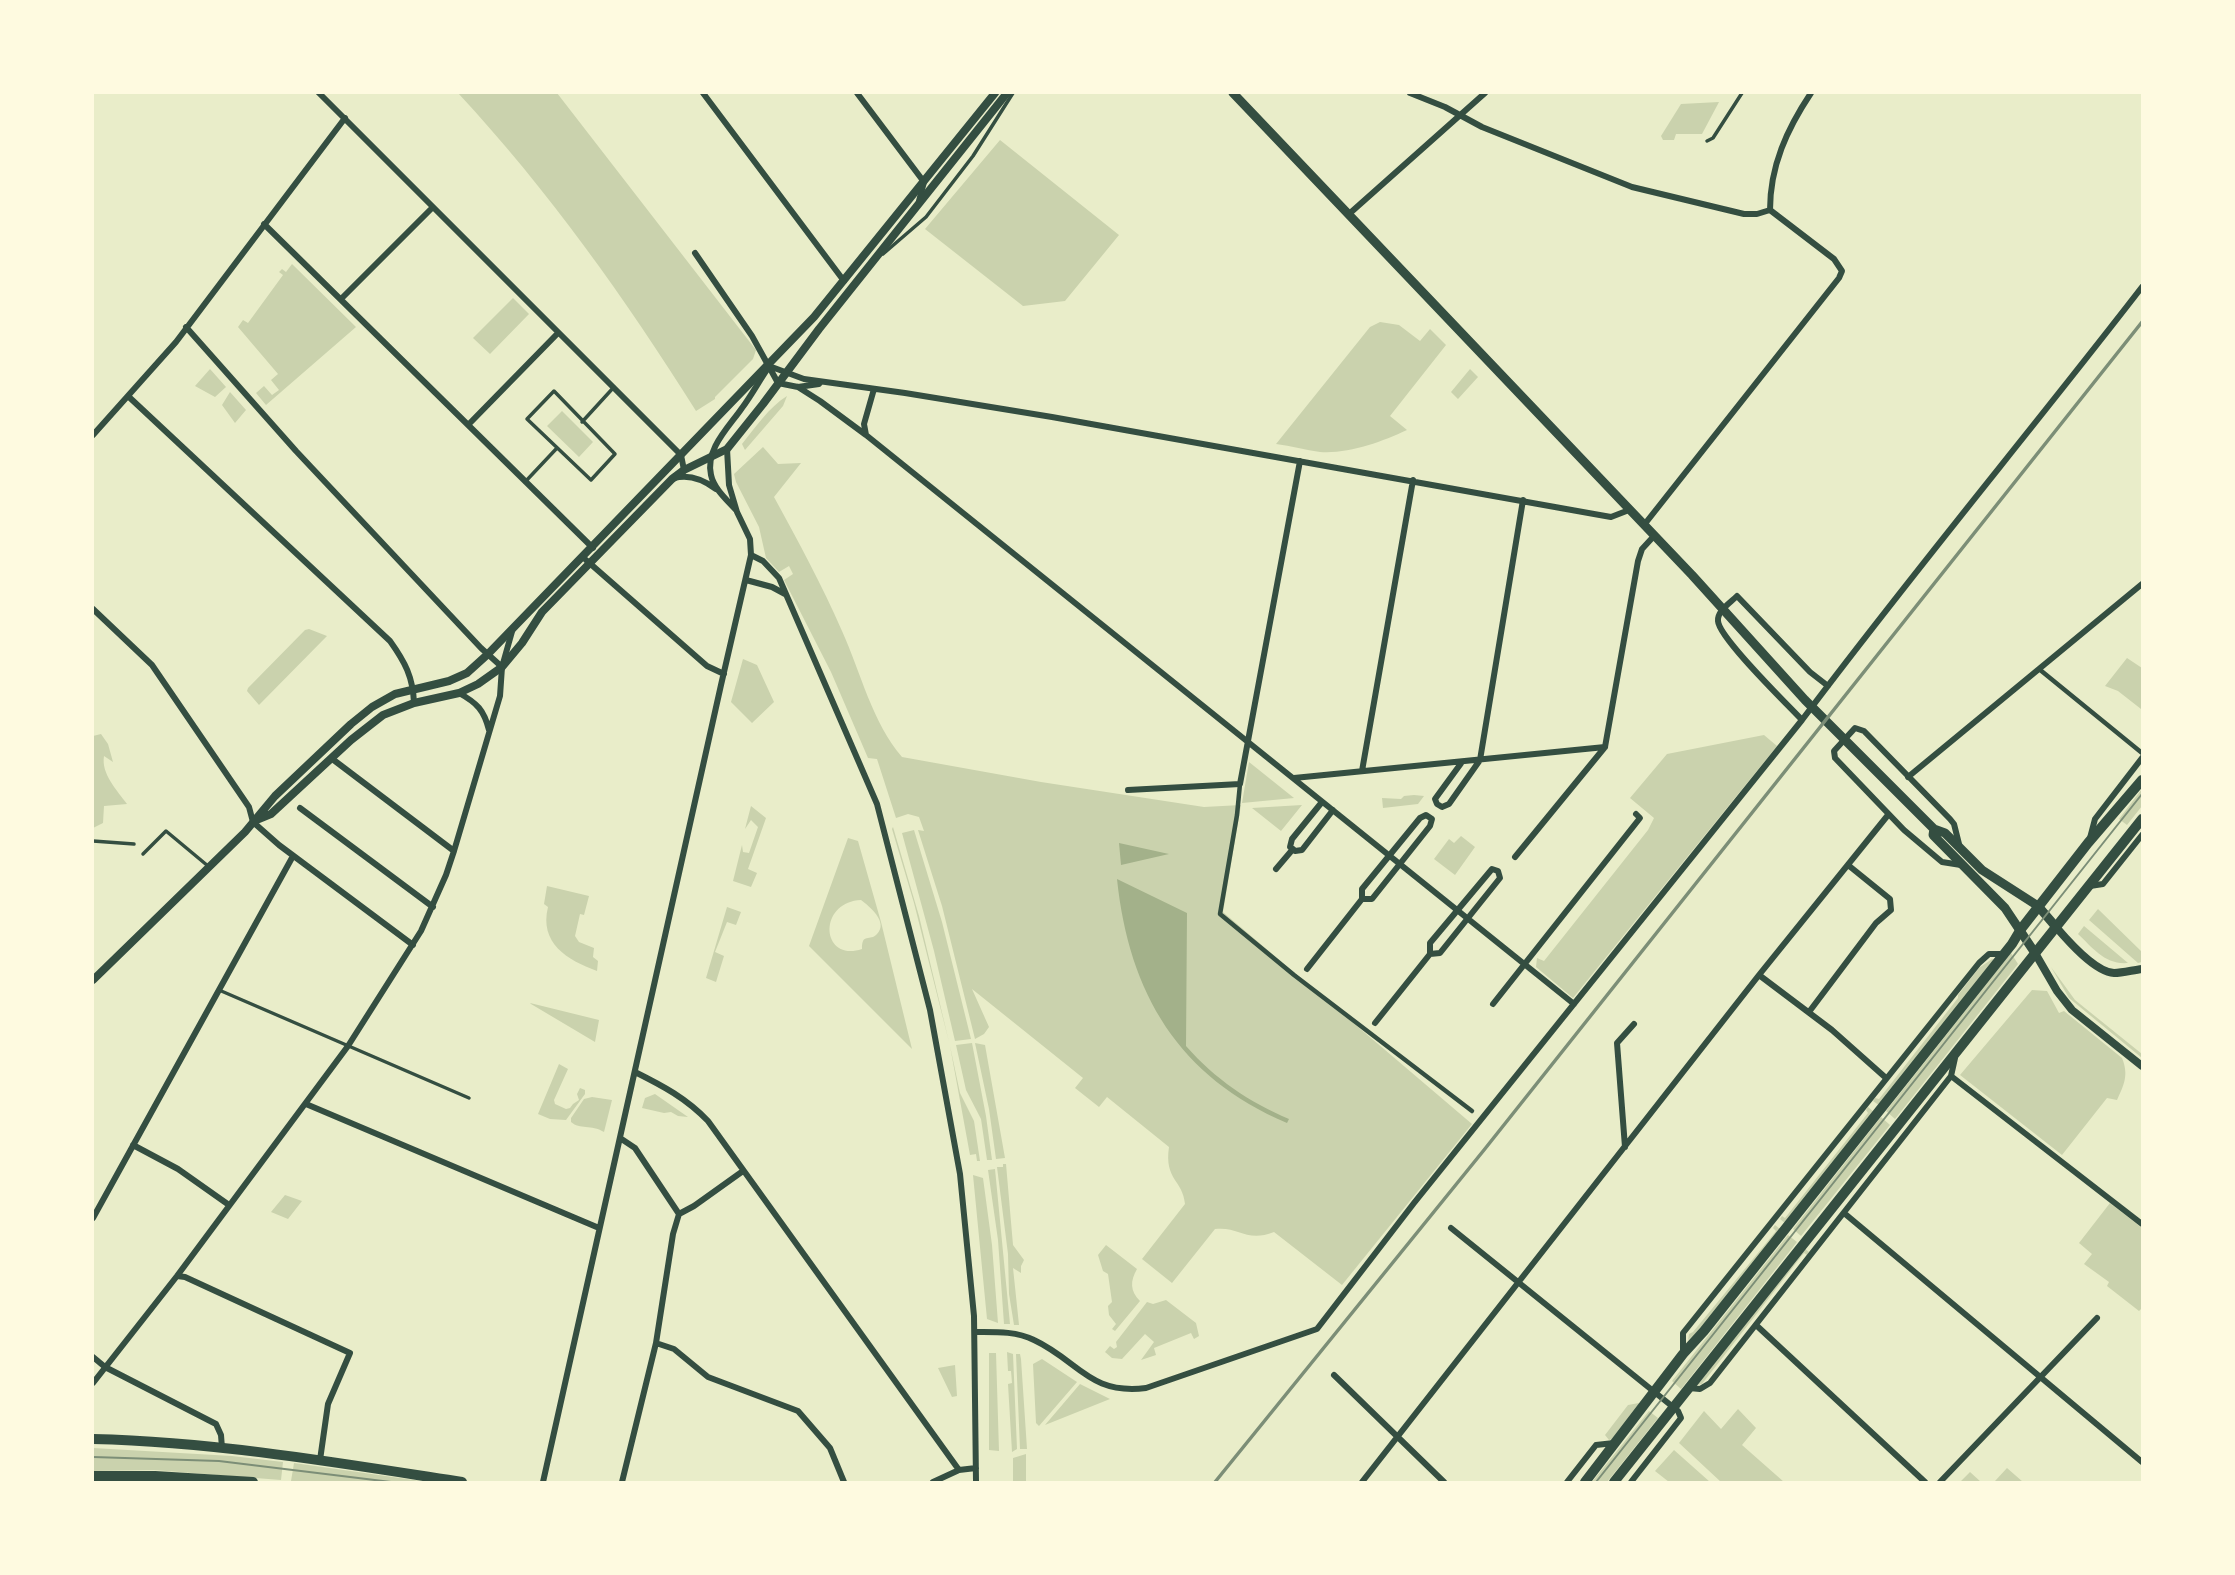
<!DOCTYPE html>
<style>
body{margin:0}
#map{position:relative;width:2235px;height:1575px;overflow:hidden;background:#e9edc9;font-family:"Nunito Sans",sans-serif}
canvas{display:block}
.frame{position:absolute;inset:0;border:94px solid #fefae0;pointer-events:none}
</style>
<div id="map">
<canvas width="2235" height="1575"></canvas>
<div class="frame"></div>
</div>
<script>
const ctx = document.querySelector('canvas').getContext('2d');
ctx.lineJoin = 'round';
function fill(path, color) {
  ctx.fillStyle = color;
  ctx.fill(path, 'evenodd');
}
function stroke(path, color, width, dash) {
  ctx.strokeStyle = color;
  ctx.lineWidth = width;
  ctx.lineCap = dash ? 'butt' : 'round';
  ctx.setLineDash(dash || []);
  ctx.stroke(path);
}
fill(new Path2D(`
 M458,93h99l199,257 -3,9 -38,38v2l-19,12c-70,-112 -148,-221 -238,-318z
 M1719,102l-17,32h-26l-2,6h-11l-2,-4 20,-32z
 M1000,140l119,95 -54,66 -42,5 -98,-77z
 M292,264l64,63 -90,78 -10,-12 8,-7 8,9 7,-5 -8,-10 7,-6 -40,-47 5,-7 5,3 35,-48 -4,-3 3,-3 4,3z
 M513,298l16,16 -39,40 -17,-16z
 M1380,322l19,3 21,16 10,-12 16,16 -56,71 17,14c-26,12 -58,24 -87,22 -14,-2 -29,-6 -44,-8l94,-117z
 M210,369l16,18 -11,10 -20,-11z
 M1470,369l8,8 -20,22 -7,-7z
 M230,392l16,18 -11,13 -13,-18z
 M787,396l-4,10 -38,44 -3,-6c13,-16 27,-37 45,-48z
 M562,411l31,31 -14,15 -32,-31z
 M763,447l15,17 23,-1 -27,34c24,44 48,88 68,134 19,42 30,91 60,126l139,25 163,25 37,-2 -18,107 249,212 -130,161 -68,-53c-28,11 -35,-6 -59,-3l-43,54 -30,-24 43,-55c-2,-24 -21,-24 -16,-57l-62,-50 -8,10 -24,-19 8,-10 -111,-89 17,38 -5,7 -9,5 -33,-133 -24,-76 6,1 -5,-14 -11,-3 -12,4 -19,-59 -9,-1 -37,-86 -47,-92 9,-6 -4,-8 -10,6 -13,-14 -7,-31 -23,-45 -2,-8z
 M309,629l18,7 -68,69 -12,-14 1,-3 57,-58z
 M2127,658l15,10 -1,41 -23,-18 -13,-5z
 M743,659l14,6 17,37 -22,21 -21,-21z
 M101,734l7,10 5,18 -9,-6c-3,18 13,34 23,48l-23,2 -1,17 -10,5v-92z
 M1764,735l13,11 -204,252 -37,-31 1,-9 7,3 104,-131 6,-12 -24,-20 37,-44z
 M1249,762l45,36 -52,5z
 M2142,789v17l-15,19 -8,-6z
 M1414,795l10,1 -6,8 -35,4 -1,-10 19,1 3,-3z
 M1302,805l-21,26 -29,-23z
 M751,806l15,12 -18,51 9,4 -6,14 -18,-6 9,-36 1,7 6,1 9,-26 -7,-7 -6,9z
 M893,827l26,89 30,126 -35,-139 -22,-74z
 M914,830l28,92 29,117 -16,2 -21,-90 -32,-118z
 M1461,836l14,11 -20,28 -21,-16 15,-20 5,4z
 M848,838l10,3 23,81 31,127 -103,-103zM861,900c8,6 28,22 16,34 -7,8 -15,-2 -15,15 -41,14 -45,-47 -1,-49z
 M547,886l42,10 -5,19 -4,-1 -5,22 4,6 15,6 -1,9 5,4 -1,10c-30,-11 -58,-28 -49,-64l-4,-3z
 M727,907l14,5 -5,13 -9,-3 -12,30 9,4 -8,26 -10,-4z
 M2098,909l44,43v10l-4,1 -49,-43z
 M2084,926l44,37c-23,2 -35,-15 -50,-29z
 M2011,953l7,11 -123,155 -9,-8z
 M1992,959l3,1 -115,146 -7,-5 2,-3 4,1 79,-101v-3l21,-27z
 M2051,967l24,33 67,54v4l-73,-60z
 M2032,990l15,1 12,22 5,-2 58,47c7,17 2,27 -5,42l-10,-2 -45,57 -102,-80z
 M530,1003l69,17 -4,22 -64,-38z
 M972,1043l14,73 6,44h-5l-6,-41 -15,-29 -10,-45z
 M975,1043l10,2 20,113 -9,1 -7,-50z
 M950,1046l10,47 14,28 6,40h-3l-1,-7 -6,1z
 M559,1064l9,5 -14,31 1,4 11,5 4,-1 3,-4 6,-4 -2,-6 3,-6 5,2v4l-19,26 -16,-1 -12,-5z
 M655,1094l33,23 -10,-1 -7,-4 -7,1 -22,-5 3,-10z
 M592,1097l20,3 -8,32c-13,-8 -24,-2 -33,-10v-4l13,-19z
 M1868,1107l6,5 -88,112 -6,-5 2,-3 3,2 83,-105 -2,-3z
 M1881,1117l9,8 -89,111 -8,-7z
 M1003,1164h3l7,81 11,15 -3,6v7l-8,-5 6,57h-5l-5,-31 -1,-40 -11,-87h6z
 M995,1169l15,155h-6l-6,-84 -10,-70z
 M973,1175l10,3 9,67 6,78 -11,-4z
 M285,1195l17,6 -14,18 -17,-7z
 M2110,1203l32,25v80l-3,3 -32,-25 2,-4 -25,-18 8,-10 -13,-11z
 M1775,1225l5,4 -76,97 -16,14 1,-6 4,-2 83,-101 -3,-3z
 M1788,1235l9,7 -116,147 -9,-8z
 M1106,1245l31,24c-7,12 -7,22 3,32l-25,30 -3,-2 4,-5 -7,-9 -1,-9 4,-4 -4,-28 -5,-3 -5,-16z
 M1804,1248l5,4 -2,3 -3,-2 -102,131 -5,1z
 M1166,1300l30,23 3,13 -5,3 -3,-6 -37,15 2,7 -15,5 13,-18 -9,-8 -23,25 -10,-1 -7,-6 5,-6 4,3 3,-2 -1,-5 31,-40 6,2z
 M1007,1352l6,2 4,95 -5,3 -4,-68 4,-1 -1,-12h-3z
 M989,1353h7l3,98 -10,-1z
 M1016,1354h4l1,5 6,90h-7z
 M1042,1359l35,23 -38,44 -3,-3 -3,-59z
 M955,1365l2,31 -5,1 -14,-29z
 M1080,1384l30,15 -65,26z
 M1639,1403l3,1 -28,35 -5,1 -4,-5 23,-30z
 M1738,1409l18,19 -14,17 42,37h-63l-42,-39 25,-32 17,18z
 M1649,1411l9,7 -51,64h-15z
 M93,1448l139,8 51,6 -2,18 -127,-10 -61,1z
 M1674,1450l36,32h-41l-14,-11z
 M1026,1454v28h-13v-24z
 M294,1463l127,18 7,1 -137,-1z
 M2007,1468l16,14h-63l10,-10 11,10 14,-1z`), '#cad2ad');
fill(new Path2D(`
 M1119,843l50,11 -48,11z
 M1117,879l70,34 -1,133c29,33 63,56 103,73l-2,4c-108,-46 -158,-129 -170,-244z`), '#a3b18a');
stroke(new Path2D(`
 M1707,141l6,-3 29,-45
 M883,254l43,-37 47,-61 40,-63
 M554,391l61,63 -24,26 -64,-61z
 M582,422l32,-35
 M525,482l32,-34
 M93,841l41,3
 M143,854l23,-23 42,35
 M219,990l250,108`), '#344e41', 3.5);
stroke(new Path2D(`
 M2039,669l103,84
 M1240,784l-3,31 -17,99 74,61 178,136`), '#344e41', 4.5);
stroke(new Path2D(`
 M319,93l362,362 3,15
 M703,93l141,188
 M857,93l67,89 -5,19
 M1410,93l35,14 37,20 150,60 112,27h13l13,-4
 M1770,210c0,-44 17,-81 41,-117
 M1349,214l136,-121
 M264,224l329,324
 M695,253l57,83 26,47 20,4 21,-3
 M341,299l92,-92
 M186,327l110,124 185,197 21,19
 M769,366l35,13 101,14 147,24 542,97 17,3 18,-7
 M798,387l22,14 46,34 708,569
 M129,397l261,244c15,21 23,36 24,62
 M469,424l89,-91
 M93,435l83,-93 169,-224
 M866,435l-2,-11 10,-35
 M674,478c15,-4 30,2 42,11
 M736,510c-9,-10 -22,-21 -25,-35 -6,-26 18,-48 31,-67 9,-12 16,-25 24,-37
 M1644,525l195,-247 3,-7 -8,-12 -64,-49
 M751,555l12,6 16,17 98,226 53,206 30,164 14,142 2,166
 M586,560l121,106 17,8
 M746,580l26,7 13,7
 M93,609l59,56 97,142 4,15 26,23 134,100
 M459,693c18,10 25,17 30,37
 M1802,720c-15,-16 -83,-82 -84,-99 -1,-10 12,-18 19,-25l73,76 18,14
 M1605,747l33,-186 4,-12 12,-13
 M331,758l123,93
 M1462,762l-27,37 2,5 5,3 7,-3 31,-44 43,-260
 M1362,771l51,-291
 M1908,777l234,-193
 M1294,778l311,-31
 M1128,790l112,-6 60,-323
 M1322,802l-30,37 -2,8 5,4 7,-1 31,-40
 M300,808l133,99
 M1426,815l6,4 -2,7 -58,73h-10v-10l58,-71z
 M2090,838l5,-19 47,-61
 M1960,848l-6,-24 -4,-5 -86,-88 -9,-3 -21,23 1,7 69,72 38,32 19,3
 M1515,857l90,-110
 M1276,869l17,-20
 M1492,869l6,2 2,7 -60,75 -10,1v-11z
 M2090,886l13,-2 39,-49
 M1307,969l55,-70
 M1759,975l73,55 54,48
 M1493,1004l147,-186 -4,-4
 M1809,1012l67,-89 15,-13 -1,-11 -42,-34
 M1375,1023l55,-69
 M635,1072c28,14 51,26 73,49l251,349
 M1951,1076l191,148
 M306,1104l293,124
 M620,1138l15,10 44,66 -6,20 -17,109 -34,139
 M133,1145l45,24 51,36
 M1625,1147l-8,-104 17,-19
 M1844,1213l298,249
 M679,1214l15,-8 49,-35
 M93,1218l200,-362
 M1451,1228l227,183 3,7 -50,64
 M177,1276l8,1 165,76 -22,51 -8,56
 M1756,1325l169,157
 M975,1332c20,0 41,-1 59,8 45,21 55,55 112,48l171,-59 97,-126 388,-483c110,-147 228,-288 340,-433
 M656,1343l18,6 34,28 90,34 32,37 14,34
 M1683,1354v-21l296,-370 10,-9h14
 M93,1357l12,10 111,57 5,11 1,13
 M1334,1375l110,107
 M93,1383l84,-107 171,-230 73,-115 25,-56 8,-24 46,-155 2,-29 11,-39
 M1689,1388l11,1 10,-6 241,-307 4,-18
 M543,1482l178,-797 30,-130 -1,-16 -13,-27 -8,-27 -2,-36
 M933,1482l26,-12 17,-2
 M1362,1482l397,-507 129,-160
 M1567,1482l29,-37 18,-2
 M1940,1482l157,-164`), '#344e41', 6);
stroke(new Path2D(`
 M254,821l17,-7 80,-74 32,-25 31,-12 45,-10 19,-9 24,-17 20,-24 20,-31 130,-133 12,-9 43,-21 36,-45 56,-75 188,-236
 M2056,927c12,14 39,45 58,46 9,0 19,-3 28,-4
 M2035,953l22,38 15,19 70,56
 M93,980l152,-148 30,-36 76,-72 21,-17 23,-13 54,-13 18,-8 21,-19 326,-337 181,-224`), '#344e41', 8);
stroke(new Path2D(`
 M1233,93l459,482 113,125 129,129 11,4 37,37 56,36 18,21
 M1934,829l-1,6 72,73 30,45`), '#344e41', 9);
stroke(new Path2D(`
 M93,1439c124,3 247,24 369,43
 M93,1476h62l98,6
 M1585,1482l98,-128 21,-23 308,-387 9,-15 67,-86 54,-63
 M1614,1482l528,-663`), '#344e41', 10);
stroke(new Path2D(`
 M93,1457l126,4 172,21
 M1596,1482l546,-688`), '#7c8e77', 2);
stroke(new Path2D(`
 M1215,1482l269,-332 658,-828`), '#7c8e77', 3.5);
</script>
